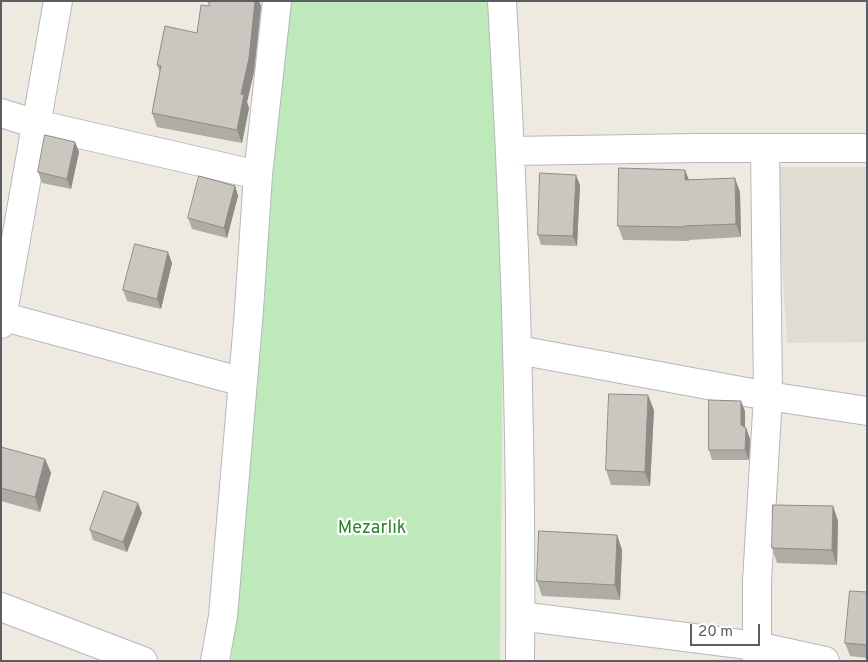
<!DOCTYPE html>
<meta charset="utf-8">
<style>
body{margin:0}
#map{position:relative;width:868px;height:662px;overflow:hidden;background:#eeeae1;font-family:Overpass,sans-serif}
canvas{display:block}
.frame{position:absolute;inset:0;border:2px solid #595f63;pointer-events:none}
.scale{position:absolute;left:690px;top:624px;width:70px;height:22px;box-sizing:border-box;border:2px solid #595f63;border-top:0;padding-left:6px;font-size:15px;line-height:18px;white-space:nowrap;color:#595f63;-webkit-text-stroke:4px #fff;paint-order:stroke}
</style>
<div id="map">
<canvas width="868" height="662"></canvas>
<div class="frame"></div>
<div class="scale">20 m</div>
</div>
<script>
const ctx = document.querySelector('canvas').getContext('2d');
ctx.lineJoin = 'round';
function fill(path, color) {
  ctx.fillStyle = color;
  ctx.fill(path, 'evenodd');
}
function stroke(path, color, width, dash) {
  ctx.strokeStyle = color;
  ctx.lineWidth = width;
  ctx.lineCap = dash ? 'butt' : 'round';
  ctx.setLineDash(dash || []);
  ctx.stroke(path);
}
function drawText(font, color, halo, rows, align = 'center') {
  ctx.font = font + ' Overpass,sans-serif';
  ctx.lineWidth = 4.5;
  ctx.setLineDash([]);
  ctx.textBaseline = 'middle';
  ctx.strokeStyle = halo;
  ctx.fillStyle = color;
  for (const [text, x, y, turn = 0] of rows) {
    ctx.save();
    ctx.translate(x, y);
    ctx.rotate((+turn || 0) * Math.PI / 180);
    ctx.textAlign = isNaN(turn) ? turn : align;
    if (halo) ctx.strokeText(text, 0, 0);
    ctx.fillText(text, 0, 0);
    ctx.restore();
  }
}
fill(new Path2D(`
 M776,167h91v175l-80,1z`), '#e0dcd1');
fill(new Path2D(`
 M287,1h207l10,204 -4,456h-269z`), '#bee9ba');
const street = new Path2D(`
 M502,1c13,220 20,440 18,660
 M1,113l35,11 222,51
 M511,151l185,-3h171
 M1,316l242,66
 M1,324l57,-323
 M518,350l250,46 99,15
 M1,607l142,54
 M520,616l236,30 69,15
 M215,661l8,-45 26,-306 9,-135 19,-174
 M757,661v-80l11,-185 -3,-248`);
stroke(street, '#b4b8bd', 30);
stroke(street, '#fff', 28);
fill(new Path2D(`
 M209,1h50l2,5 -7,66 -7,30 2,6 -7,35 -85,-16 -5,-14 8,-40 -3,-8 40,-32 12,-27z
 M75,142l4,10 -8,37 -29,-6 -4,-11z
 M685,170l4,10 51,12 1,45 -52,3v1l-66,-1 -5,-14z
 M580,185l-3,61 -36,-1 -3,-10z
 M235,186l3,10 -11,42 -35,-9 -4,-11z
 M172,263l-11,46 -34,-8 -4,-11z
 M654,410l-4,76 -39,-1 -5,-15z
 M745,411v17h1l4,11 -1,21h-37l-3,-10z
 M1,447l44,12 6,14 -11,39 -39,-11z
 M833,506l5,15 -1,44 -60,-2 -5,-15z
 M142,513l-15,39 -34,-12 -3,-10z
 M617,535l5,15 -2,50 -78,-4 -5,-15z
 M867,592v66l-17,-2 -5,-13z`), '#afaba5');
fill(new Path2D(`
 M255,1h4l2,5 -7,66 -7,30 2,6 -7,35 -5,-13 4,-36z
 M75,142l4,10 -8,37 -4,-10z
 M685,170l5,13 -5,-3z
 M576,175l4,10 -3,61 -4,-10z
 M735,178l5,14 1,45 -5,-13z
 M235,186l3,10 -11,42 -3,-10z
 M168,252l4,11 -11,46 -4,-10z
 M648,395l6,15 -4,76 -5,-14z
 M741,401l4,10v24l-4,-10z
 M746,428l4,11 -1,21 -4,-10z
 M45,459l6,14 -11,39 -5,-15z
 M138,503l4,10 -15,39 -4,-10z
 M833,506l5,15 -1,44 -5,-15z
 M617,535l5,15 -2,50 -5,-15z`), '#8e8b86');
const building = new Path2D(`
 M209,1h46l-6,57 -8,36 3,1 -7,35 -85,-17 9,-47 -4,-1 8,-39 32,7 4,-28 8,1z
 M45,135l30,7 -8,37 -29,-7z
 M619,168l66,2v10l50,-2 1,46 -52,2v1l-66,-1z
 M540,173l36,2 -3,61 -35,-1z
 M199,176l36,10 -11,42 -36,-10z
 M135,244l33,8 -11,47 -34,-9z
 M609,394l39,1 -3,77 -39,-2z
 M709,400l32,1v24l5,3 -1,22h-36z
 M1,447l44,12 -10,38 -34,-9z
 M104,491l34,12 -15,39 -33,-12z
 M773,505l60,1 -1,44 -60,-2z
 M539,531l78,4 -2,50 -78,-4z
 M850,591l17,1v53l-22,-2z`);
fill(building, '#cbc7c0');
stroke(building, '#8e8b86', 1);
drawText('18px', '#2f822b', '#fff', [
 ["Mezarlık",372,529]
]);
</script>
